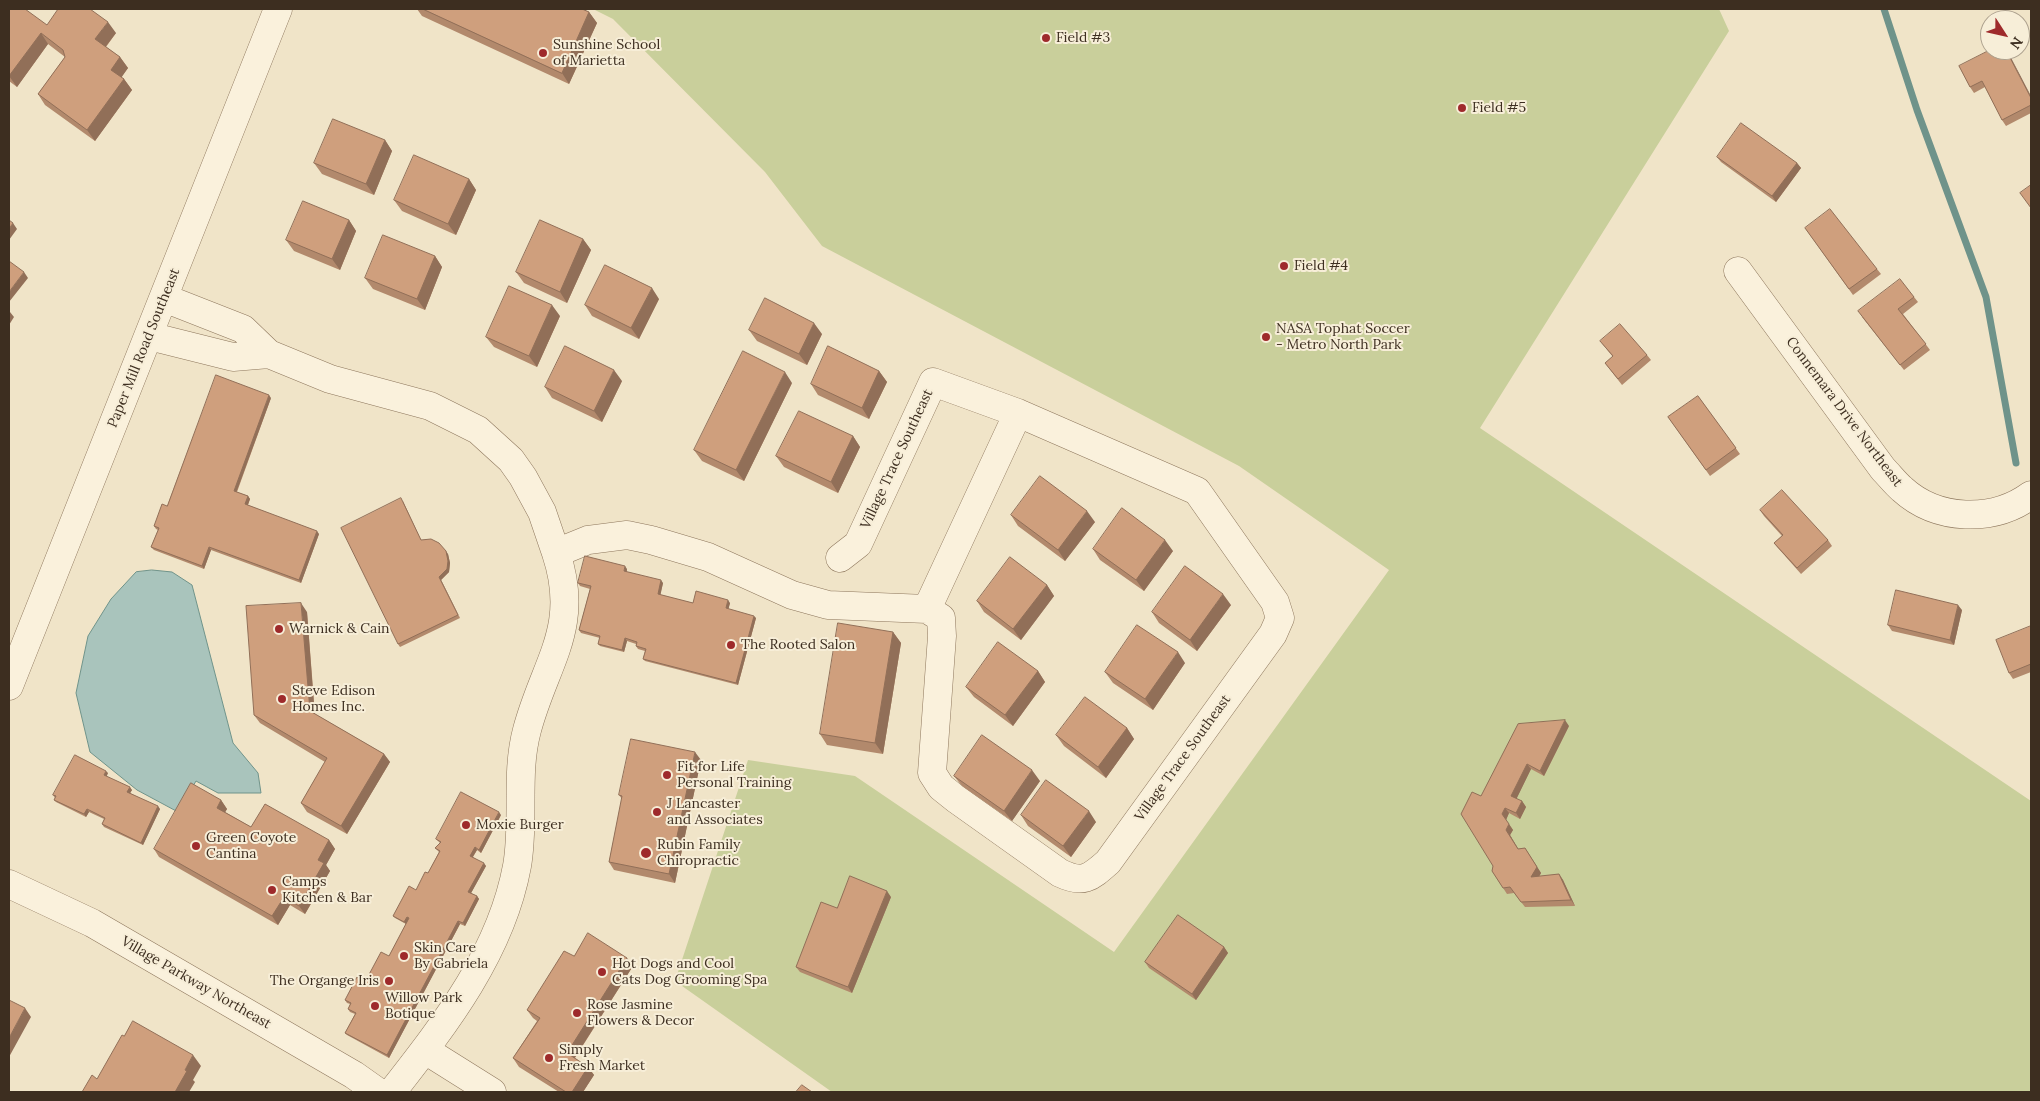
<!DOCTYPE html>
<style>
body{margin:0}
#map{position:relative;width:2040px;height:1101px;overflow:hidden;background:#f0e4c8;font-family:Lora,serif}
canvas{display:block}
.frame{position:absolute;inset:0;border:10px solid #3d2e20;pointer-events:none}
.north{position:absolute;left:1980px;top:10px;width:50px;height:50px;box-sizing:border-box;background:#f7eed8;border:1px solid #ada18e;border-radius:50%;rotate:125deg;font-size:14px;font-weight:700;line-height:20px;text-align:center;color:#3d2e20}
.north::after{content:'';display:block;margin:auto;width:18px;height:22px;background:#9e2a2b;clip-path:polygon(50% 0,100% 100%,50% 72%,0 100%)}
</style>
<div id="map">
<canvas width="2040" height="1101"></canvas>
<div class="frame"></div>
<div class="north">N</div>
</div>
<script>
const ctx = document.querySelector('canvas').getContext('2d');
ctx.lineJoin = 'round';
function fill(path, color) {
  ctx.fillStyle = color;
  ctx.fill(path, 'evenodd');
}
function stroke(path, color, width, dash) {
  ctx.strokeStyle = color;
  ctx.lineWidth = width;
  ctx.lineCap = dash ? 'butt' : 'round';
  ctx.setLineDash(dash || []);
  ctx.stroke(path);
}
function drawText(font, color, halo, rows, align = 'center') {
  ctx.font = font + ' Lora,serif';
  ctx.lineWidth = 4;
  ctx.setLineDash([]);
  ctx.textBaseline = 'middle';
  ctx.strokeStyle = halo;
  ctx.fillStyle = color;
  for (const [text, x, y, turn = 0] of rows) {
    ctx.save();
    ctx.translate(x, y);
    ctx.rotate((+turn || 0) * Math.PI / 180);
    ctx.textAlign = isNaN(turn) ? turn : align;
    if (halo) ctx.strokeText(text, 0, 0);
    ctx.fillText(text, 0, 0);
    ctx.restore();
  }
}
fill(new Path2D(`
 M593,9h1126l10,22 -249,397 551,373v291h-1199l-157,-111 73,-221 107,16 259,176 275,-382 -150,-104 -417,-220 -57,-74 -152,-153z`), '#c9cf9b');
const water = new Path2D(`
 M152,570l20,2 20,13 41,158 25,30 3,20h-43l-22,-12 -18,31 -41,-22 -47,-38 -14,-59 12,-57 23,-37 25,-27z`);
fill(water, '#a9c4bc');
stroke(water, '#6f938a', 1);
stroke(new Path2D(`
 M1884,9l33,101 69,187 30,166`), '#6f938a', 7);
const minor = new Path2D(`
 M1738,271l145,198c6,6 12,14 19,20 35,32 91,34 129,6
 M164,298l79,31 26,25 61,25 100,27 48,24 33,30 12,17 19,35 14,41
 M149,336l84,21 36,-3
 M927,609l91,-196
 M9,686l269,-677
 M9,884l83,39 262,152 24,17
 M425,1050l67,42
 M392,1092c53,-68 109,-139 125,-226 8,-44 -2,-92 10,-136 18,-68 54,-102 29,-177l32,-13 39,-5 24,5 57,17 84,38 36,10 99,4 14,9 1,18 -10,137 9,14 15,12 104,74c23,11 30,5 48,-11l165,-228 7,-16 -5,-16 -78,-111 -179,-78 -85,-31 -75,162 -18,14`);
stroke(minor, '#8d765c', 29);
stroke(minor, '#faf1dc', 28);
fill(new Path2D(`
 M9,9l38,16 69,8 -10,14 14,10 8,11 -7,9 3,2 8,11 -37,51 -50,-36 -7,-11 27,-37 -17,-13 -31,43 -8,-6z
 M417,9h165l7,3 8,11 -28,61 -147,-68z
 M1959,66l72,30v17l-25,13 -4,-6 -17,-33 -11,6 -4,-6z
 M385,140l7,11 -18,44 -52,-21 -8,-11z
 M1717,157l80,6 4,5 -25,34 -55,-40z
 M469,179l7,11 -20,45 -54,-24 -8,-11z
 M349,220l7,11 -16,39 -46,-19 -8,-11z
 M1805,228l72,41 4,5 -28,21z
 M583,239l8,11 -24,53 -43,-20 -8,-11z
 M435,256l7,11 -17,43 -52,-21 -8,-11z
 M1914,297l4,5 -15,12 27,36 -26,20 -42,-53z
 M659,299l-20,40 -47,-23 -7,-11z
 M560,316l-23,51 -43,-20 -8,-10z
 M749,330l73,4 -15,31 -50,-24z
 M1600,341l47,14 4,5 -29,25 -17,-22 8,-6z
 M879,371l8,11 -18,37 -51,-24 -7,-11z
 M622,381l-20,41 -50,-24 -7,-11z
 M792,383l-48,98 -42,-20 -8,-11z
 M1698,396l42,58 -30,22 -42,-59z
 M271,398l-34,94 11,4 2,3 -2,6 71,29 -18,49 -90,-33 -7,19 -50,-19 -3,-3 7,-17 -2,-1 -2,-3 13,-20z
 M853,436l7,11 -22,46 -54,-26 -8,-11z
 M403,501l18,39 27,14 2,9 -1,9 -8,8 19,38 -60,29 -2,-3z
 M1760,510l68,30 4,6 -31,28 -23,-26 -4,-5 8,-7 -18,-20z
 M1011,515l84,7 -30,39 -47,-35z
 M1093,549l80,2 -29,40 -44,-31z
 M627,569v3l36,11 -3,12 33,8h37l-2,6 28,9 -18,67 -93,-24 -2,-2 2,-8 -7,-2 -2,-3v-2l-9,-3 -3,11 -24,-6 -2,-2 2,-6 -19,-5 -2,-3 11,-41 -10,-3 -2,-3z
 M1047,585l7,11 -33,44 -37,-28 -7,-11z
 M1231,605l-34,46 -38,-28 -7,-11z
 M1962,610l-8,35 -62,-14 -4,-6z
 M307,612l8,102 69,40 6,8 -43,72 -40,-22 -6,-9 24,-41 -65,-39 -6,-8z
 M2031,626v46l-18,7 -4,-6z
 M893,632l8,11 -18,111 -56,-9 -7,-11z
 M1185,663l-32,47 -40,-27 -8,-11z
 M1038,671l7,11 -32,44 -39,-29 -8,-10z
 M1569,726l-25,50 -13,-7 -15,30 6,2 4,6 -6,12 -11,-6 -3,7 7,10 -3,5 8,14 7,-1 16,25 -2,4 20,-3 4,6 12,26 -50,1 -11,-14 -7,1 -15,-23 1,-5 -12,-70z
 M1127,728l7,11 -28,39 -42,-32 -8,-11z
 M701,760l-26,123 -61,-13 -5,-8 13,-63 -3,-4z
 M108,773l-2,3 26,14 -2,3 30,16 -17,36 -39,-18 -2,-3 2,-5 -15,-7 -3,5 -30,-15 -2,-2 1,-2 -2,-3z
 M954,776l86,5 -28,40 -50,-35z
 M221,800l6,9 -2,3 26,15 78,13 6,9 -9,16 4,6 -25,43 -15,-9 -12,20 -119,-68 -5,-8z
 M501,815l-20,38 -4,-3 -4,7 13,9 -15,27 6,3 2,3 -14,27 -5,-2 -71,134 -42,-23 -2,-2 10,-19 -5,-2 -2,-3 2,-5 -3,-1 -2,-3 20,-18 24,-26 17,-32 -11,-6 -2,-2 23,-26 12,-17 11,-21 -4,-4 5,-5 -4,-4z
 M1021,815l75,7 -25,35 -43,-31z
 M891,897l-39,96 -52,-21 -4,-5 41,-59z
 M1224,947l4,6 -32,47 -47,-32 -4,-6z
 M574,956l59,10 -58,92 13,9 6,8 -11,17h-24l-40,-25 -6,-9 24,-37 -4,-3 -6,-8z`), '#b2896c');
fill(new Path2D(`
 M589,12l8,11 -28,61 -7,-11z
 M108,22l8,11 -13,17 -8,-11z
 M41,33l7,11 -31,43 -8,-11z
 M2006,50h1l24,46v2z
 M120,57l8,11 -9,13 -8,-11z
 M124,79l8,11 -37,51 -8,-11z
 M385,140l7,11 -18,44 -8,-11z
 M1797,163l4,5 -25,34 -4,-6z
 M469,179l7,11 -20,45 -8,-11z
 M349,220l7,11 -16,39 -8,-11z
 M13,223l4,6 -8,11v-11z
 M583,239l8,11 -24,53 -7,-11z
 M435,256l7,11 -17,43 -8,-11z
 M24,272l4,6 -19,24v-10z
 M652,288l7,11 -20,40 -8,-11z
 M552,305l8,11 -23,51 -8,-11z
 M10,312l4,5 -5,8v-11z
 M814,323l8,11 -15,31 -8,-11z
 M614,370l8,11 -20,41 -8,-11z
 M879,371l8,11 -18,37 -7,-11z
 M785,372l7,11 -48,98 -8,-11z
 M269,395l2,3 -35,95 -2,-2z
 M853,436l7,11 -22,46 -7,-11z
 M248,496l2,3 -3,8 -2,-3z
 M1087,511l8,11 -30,39 -7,-11z
 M317,531l2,3 -18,49 -2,-3z
 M1165,540l8,11 -29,40 -8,-11z
 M209,547l2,3 -7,19 -2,-3z
 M446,551l2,3 2,9 -1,9 -8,8 19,38 -21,-41z
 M625,566l2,3 -1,5 -2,-3z
 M661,580l2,3 -3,14 -2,-3z
 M1047,585l7,11 -33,44 -8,-11z
 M1223,594l8,11 -34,46 -7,-11z
 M728,600l2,3 -2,8 -2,-3z
 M301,603l6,9 8,107 -5,-8z
 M1958,605l4,5 -8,35 -4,-5z
 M754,616l2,2 -18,67 -2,-2z
 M893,632l8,11 -18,111 -8,-11z
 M625,638l2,3 -3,11 -2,-2z
 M1178,652l7,11 -32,47 -8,-11z
 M1038,671l7,11 -32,44 -8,-11z
 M1565,720l4,6 -25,50 -4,-5z
 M1127,728l7,11 -28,39 -8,-11z
 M695,752l6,8 -26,123 -6,-9z
 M384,754l6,8 -43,72 -6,-8z
 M1527,764l4,5 -16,33 -4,-6z
 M1032,770l8,11 -28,40 -8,-10z
 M106,771l2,2 -2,5 -2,-3z
 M130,787l2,3 -3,5 -2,-3z
 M221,800l6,9 -4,7 -6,-8z
 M1522,801l4,6 -6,12 -4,-6z
 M158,806l2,3 -17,36 -2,-2z
 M1505,808l4,5 -3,7 -4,-6z
 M87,809l2,3 -3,5 -2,-3z
 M1089,811l7,11 -25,35 -8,-11z
 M499,812l2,3 -20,38 -2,-3z
 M1509,824l4,6 -3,5 12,20 -16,-25z
 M329,840l6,9 -9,16 4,6 -25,43 -6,-8 19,-46z
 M475,847l2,3 -5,8 -2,-2z
 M1525,848l16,25 -6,10 -4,-6z
 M484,863l2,3 -16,29 -2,-3z
 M1559,874l4,6 12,26 -4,-6z
 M887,891l4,6 -39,96 -4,-6z
 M477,896l2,3 -14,27 -2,-3z
 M284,897l6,8 -12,20 -6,-9z
 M407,917l2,3 -3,4 -2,-2z
 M458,921l2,3 -71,134 -2,-3z
 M1224,947l4,6 -32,47 -4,-6z
 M627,958l6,8 -61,96 -5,-9z
 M25,1008l6,9 -22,40v-19z
 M193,1055l8,11 -8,14 2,2 -6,10h-14l10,-22z
 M588,1067l6,8 -11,17h-11z`), '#916f58');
const building = new Path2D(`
 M9,9h16l22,16 11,-16h32l18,13 -13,17 25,18 -9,13 13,9 -37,51 -49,-36 27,-37 -2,-7 -22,-17 -32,43z
 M423,9h159l7,3 -27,61z
 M1990,50h16l25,48v7l-29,15 -20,-39 -12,6 -11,-21z
 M333,119l52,21 -19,44 -52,-21z
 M1741,123l56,40 -25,33 -55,-39z
 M414,155l55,24 -21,45 -54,-24z
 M2031,185v23l-11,-15z
 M303,201l46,19 -17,39 -46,-19z
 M1830,209l47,60 -28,20 -44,-61z
 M9,220l4,3 -4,6z
 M540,220l43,19 -23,53 -44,-20z
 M383,235l52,21 -18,43 -52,-21z
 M9,261l15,11 -15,20z
 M605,265l47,23 -21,40 -46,-23z
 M1900,279l14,18 -16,12 28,35 -26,21 -42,-54z
 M509,286l43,19 -23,51 -43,-19z
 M765,298l49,25 -15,31 -50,-24z
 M1620,324l27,31 -29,24 -13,-16 8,-7 -13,-15z
 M565,346l49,24 -20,41 -49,-24z
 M828,346l51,25 -17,37 -51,-24z
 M743,351l42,21 -49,98 -42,-20z
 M216,375l53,20 -35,96 14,5 -3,8 72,27 -18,49 -90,-33 -7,19 -51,-19 8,-19 -5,-2 8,-22 5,2z
 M1698,396l38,52 -30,22 -38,-53z
 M799,411l54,25 -22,46 -55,-26z
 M1040,476l47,35 -29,39 -47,-35z
 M1782,490l46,50 -31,28 -23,-25 9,-8 -23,-25z
 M401,498l20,42 10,-1 8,4 7,8 2,10 -1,8 -8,8 19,38 -60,29 -57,-116z
 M1122,508l43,32 -29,40 -43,-31z
 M585,556l40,10 -1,5 37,9 -3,14 35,9 3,-12 32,9 -2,8 28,8 -18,67 -93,-24 3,-10 -10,-3 1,-4 -12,-4 -3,12 -24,-6 2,-8 -21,-6 12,-44 -13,-3z
 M1010,557l37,28 -34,44 -36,-28z
 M1185,566l38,28 -33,46 -38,-28z
 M1896,590l62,15 -8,35 -62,-15z
 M301,603l9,108 74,43 -43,72 -40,-23 26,-45 -73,-43 -8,-109z
 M838,623l55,9 -18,111 -55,-9z
 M1137,625l41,27 -33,47 -40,-27z
 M2031,626v38l-22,9 -13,-33z
 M998,642l40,29 -33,44 -39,-28z
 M1085,697l42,31 -29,39 -42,-32z
 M1565,720l-25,51 -13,-7 -16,32 11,5 -6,12 -11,-5 -3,6 7,10 -3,6 12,19 7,-1 12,19 -6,10 28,-3 12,26 -50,2 -11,-15 -7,1 -11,-17 1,-5 -32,-52 11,-22 9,4 37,-72z
 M982,735l50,35 -28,41 -50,-35z
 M631,739l64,13 -26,122 -60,-12 13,-66 -3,-1z
 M75,755l31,16 -2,4 26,12 -3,5 31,14 -17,37 -39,-19 3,-6 -18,-9 -3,5 -30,-14 2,-4 -3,-1z
 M1046,780l43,31 -26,35 -42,-31z
 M191,783l30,17 -4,8 34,19 14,-23 64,36 -11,20 6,3 -25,43 -15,-9 -12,19 -118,-67z
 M461,792l38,20 -20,38 -4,-3 -5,9 14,7 -16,29 9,4 -14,27 -5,-2 -71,134 -42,-22 11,-20 -8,-4 3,-6 -6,-3 12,-23 8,5 16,-30 8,4 20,-38 -2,-1 -3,5 -11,-6 16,-30 7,4 9,-18 3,1 12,-22 -5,-3 6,-6 -5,-3z
 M850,876l37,15 -39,96 -52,-20 25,-65 16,6z
 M1178,915l46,32 -32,47 -47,-32z
 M588,933l39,25 -60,95 21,14 -16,25h-6l-53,-34 27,-40 -13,-8 37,-59 10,5z
 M9,1000l16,8 -16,30z
 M133,1021l60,34 -8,15 2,1 -12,21h-93l10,-17 5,4 25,-44 2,1z
 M802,1085l10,7h-16z`);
fill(building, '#cf9f7d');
stroke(building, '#916f58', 1);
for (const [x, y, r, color] of [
 [1046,38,5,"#9e2a2b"],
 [543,53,5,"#9e2a2b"],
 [1462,108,5,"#9e2a2b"],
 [1284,266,5,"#9e2a2b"],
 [1266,337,5,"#9e2a2b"],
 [279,629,5,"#9e2a2b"],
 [731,645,5,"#9e2a2b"],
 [282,699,5,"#9e2a2b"],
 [667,775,5,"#9e2a2b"],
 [657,812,5,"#9e2a2b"],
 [466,825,5,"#9e2a2b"],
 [196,846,5,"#9e2a2b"],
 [646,853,6,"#9e2a2b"],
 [272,890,5,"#9e2a2b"],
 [404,956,5,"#9e2a2b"],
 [602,972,5,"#9e2a2b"],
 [389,981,5,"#9e2a2b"],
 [375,1006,5,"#9e2a2b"],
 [577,1013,5,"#9e2a2b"],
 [549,1058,5,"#9e2a2b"]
]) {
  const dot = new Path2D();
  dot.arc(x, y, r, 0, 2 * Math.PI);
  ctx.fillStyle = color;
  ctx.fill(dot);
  stroke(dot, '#f7eed8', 2);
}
drawText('14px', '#3d2e20', '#f7eed8', [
 ["Field #3",1056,38],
 ["Sunshine School",553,45],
 ["of Marietta",553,61],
 ["Field #5",1472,108],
 ["Field #4",1294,266],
 ["NASA Tophat Soccer",1276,329],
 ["- Metro North Park",1276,345],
 ["Warnick & Cain",289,629],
 ["The Rooted Salon",741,645],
 ["Steve Edison",292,691],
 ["Homes Inc.",292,707],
 ["Fit for Life",677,767],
 ["Personal Training",677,783],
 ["J Lancaster",667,804],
 ["and Associates",667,820],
 ["Moxie Burger",476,825],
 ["Green Coyote",206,838],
 ["Cantina",206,854],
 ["Rubin Family",657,845],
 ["Chiropractic",657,861],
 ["Camps",282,882],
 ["Kitchen & Bar",282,898],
 ["Skin Care",414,948],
 ["By Gabriela",414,964],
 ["Hot Dogs and Cool",612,964],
 ["Cats Dog Grooming Spa",612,980],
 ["The Organge Iris",379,981,"right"],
 ["Willow Park",385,998],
 ["Botique",385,1014],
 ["Rose Jasmine",587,1005],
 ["Flowers & Decor",587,1021],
 ["Simply",559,1050],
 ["Fresh Market",559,1066]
], 'left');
drawText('14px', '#3d2e20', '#f7eed8', [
 ["Paper Mill Road Southeast",144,348,-68],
 ["Connemara Drive Northeast",1844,412,53],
 ["Village Trace Southeast",897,459,-65],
 ["Village Trace Southeast",1183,758,-54],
 ["Village Parkway Northeast",196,983,30]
]);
</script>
